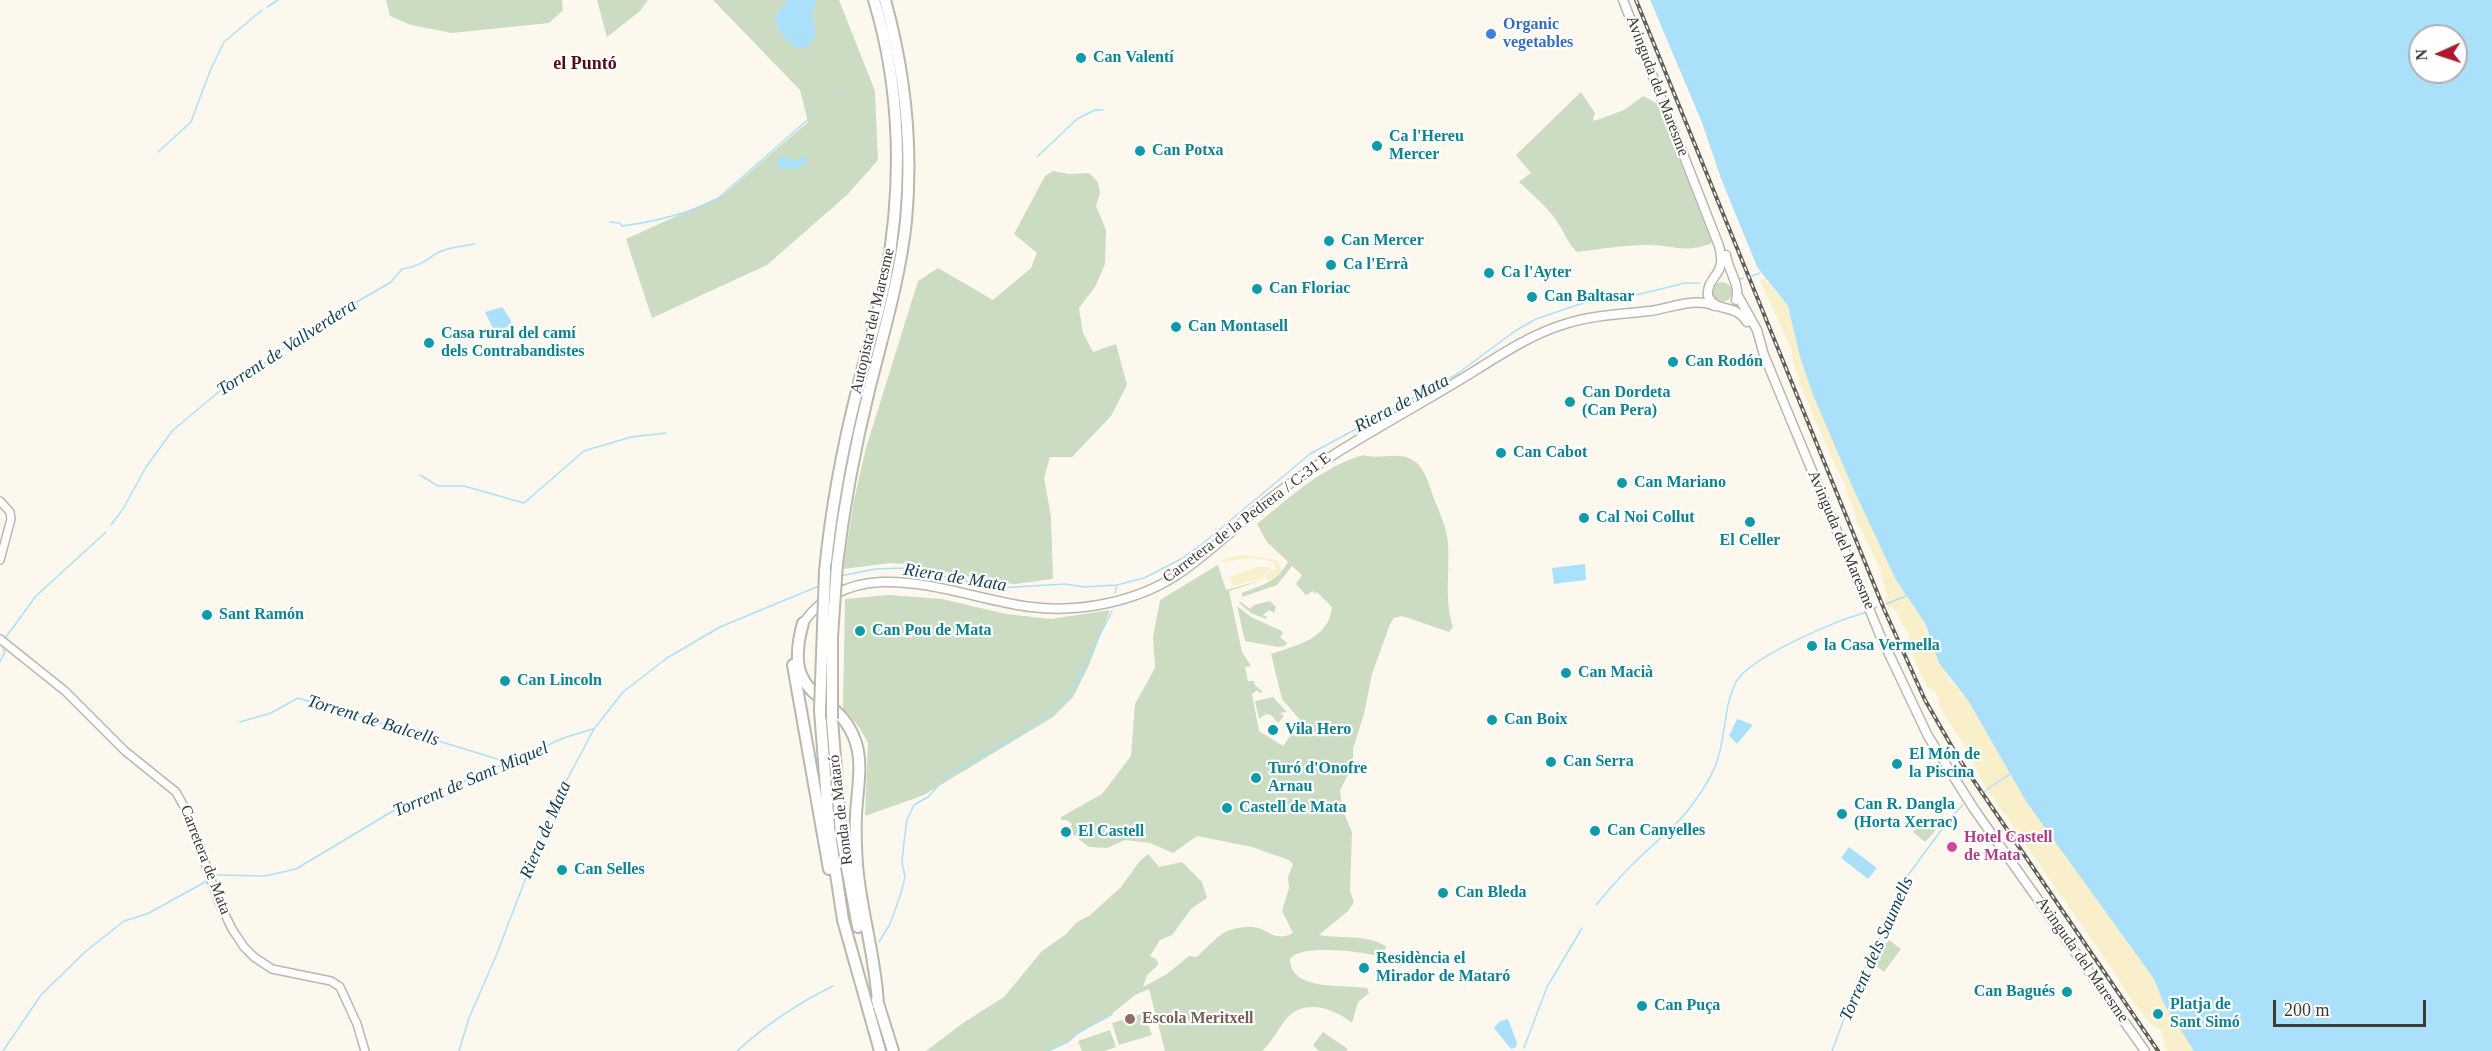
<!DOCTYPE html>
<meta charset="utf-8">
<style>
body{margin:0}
#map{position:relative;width:2492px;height:1051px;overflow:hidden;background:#fdf8ee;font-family:Georgia,serif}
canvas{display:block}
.north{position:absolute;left:2408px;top:24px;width:60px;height:60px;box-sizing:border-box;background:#fff;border:2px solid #b1b0af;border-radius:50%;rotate:267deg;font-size:16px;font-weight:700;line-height:24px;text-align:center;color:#3c3a36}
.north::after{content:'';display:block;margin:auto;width:21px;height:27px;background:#ad1830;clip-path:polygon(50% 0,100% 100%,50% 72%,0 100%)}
.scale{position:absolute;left:2273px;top:1000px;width:153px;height:27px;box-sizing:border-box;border:3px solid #3c3a36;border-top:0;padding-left:8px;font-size:18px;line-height:21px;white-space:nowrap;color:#3c3a36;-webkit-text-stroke:4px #fff;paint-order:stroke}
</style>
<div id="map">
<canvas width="2492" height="1051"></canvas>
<div class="north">N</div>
<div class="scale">200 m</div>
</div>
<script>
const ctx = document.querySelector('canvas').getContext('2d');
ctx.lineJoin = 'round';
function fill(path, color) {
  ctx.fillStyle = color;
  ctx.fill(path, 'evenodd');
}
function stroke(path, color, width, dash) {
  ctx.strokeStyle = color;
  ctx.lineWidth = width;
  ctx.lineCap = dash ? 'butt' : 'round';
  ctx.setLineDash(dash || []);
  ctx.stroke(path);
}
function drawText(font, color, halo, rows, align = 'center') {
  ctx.font = font + ' Georgia,serif';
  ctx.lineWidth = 4.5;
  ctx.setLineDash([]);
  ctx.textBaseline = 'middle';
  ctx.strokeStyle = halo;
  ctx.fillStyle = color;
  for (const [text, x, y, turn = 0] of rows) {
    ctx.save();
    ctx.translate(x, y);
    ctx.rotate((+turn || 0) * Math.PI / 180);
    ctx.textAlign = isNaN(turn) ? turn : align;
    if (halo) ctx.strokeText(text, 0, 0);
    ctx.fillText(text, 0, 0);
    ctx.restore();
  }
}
fill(new Path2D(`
 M386,0h176l1,10 -14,13 -97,10 -41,-8 -21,-9z
 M597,0h51l-8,11 -33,26z
 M713,0h126l36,91 3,69 -31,35 -80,70 -115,53 -26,-79 97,-44 85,-73 -8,-32z
 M1581,92l14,21 -2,6 1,2 30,-11 19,-14 15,8 54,139c-26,11 -40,2 -64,2 -24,0 -48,4 -71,7 -10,-10 -9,-13 -16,-24 -10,-18 -27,-32 -42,-46l12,-9 -15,-18z
 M1053,171l16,3 20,-1 9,9 2,11 -4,13 10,24 -1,34 -10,23 -16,21 4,25 10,19 23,-8 11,41 -16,31 -39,41h-22l-6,21 7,38 2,63 -38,5 -20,-2 -87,-18 -18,-1 -47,6 11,-69 12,-52 52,-167 20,-13 55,32 38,-32 6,-15 -23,-19 31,-58z
 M1712 292a10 10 0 1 1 20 0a10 10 0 1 1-20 0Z
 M1363,455c16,5 35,-4 50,5 13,9 15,23 20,36 6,16 14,31 15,48 2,29 -4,55 5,83l-4,5 -47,-16 -8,2 -4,6 -18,50 -8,40 -11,35v16l-13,25 2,19 10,23 -2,60 4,10 -6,9 -29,24c24,4 45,-1 67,11l-3,11c-17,-5 -83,-14 -93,2 0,33 55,25 77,29l2,5 -11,9 -6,21c-16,-13 -45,-25 -64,-6 -10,11 -15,24 -26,34h-97l-16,-62 -14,6 -28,23 -29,15 -10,9 -20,9h-122l37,-28 41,-26 38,-46 23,-16 12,-13 12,-6 32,-29 18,-25 9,-8 11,13 23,-5 20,20 5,16 -15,10 -20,27 -12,5 -10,16 7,4 1,5 -11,10 -4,12 24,-13 22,-18 8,1c6,-6 23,-23 28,-25 7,-3 20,-6 28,-5 17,2 21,16 40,6l-11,-22 7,-23 -1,-11 5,-13 -4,-4 -37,-13 -55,-11 -24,17 -23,-10 -25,-3 -18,8 -18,-1 -18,-14 2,-2 -3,-2 2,-5 -5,-4h-6v-3l41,-23 29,-38 4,-52 20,-36 -2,-31 7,-37 56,-34 2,-1 8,25 40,-11 -37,12 13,61 9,14 -6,1 3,14h6l1,4 8,7 -4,1 -1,-3 -6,4 7,37 24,15 18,-25 -19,-22 -11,-45c26,-9 58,-15 61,-47l-15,-15 -2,2 -2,-3 -7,4 -10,-11 6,-9 -10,-9 -15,19 -35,12v-4c20,-8 35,-11 46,-31l-21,-20 -10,-18c33,-27 65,-57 106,-69z
 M889,595l53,4 64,15 45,5 59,-9 -21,55 -16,32 -20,20 -129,78 -59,21 3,-73 -9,-16 -16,-19 2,-109z
 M1270,601l6,6 -2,6 -5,-3 -6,5 4,2 -1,2 -15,-6 -12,-10 2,-1 9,7 4,-4z
 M1237,606l14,11 31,14 1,3 -3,3 7,6 -2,3 -7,1 -33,-6z
 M1273,697l14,15 -7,1 4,3 -6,7 -7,-8 -5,-1 -7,5 -4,-18z
 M1924,820l12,10 -11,12 -12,-10z
 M1889,940l12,9 -17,23 -12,-9z
 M1144,1013l8,22 -33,10 -7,-22z
 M1110,1030l6,17 -11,4h-23l-4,-10z
 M1323,1032l25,17 -2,2h-27l-6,-6z`), '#cbdcc2');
fill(new Path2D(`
 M1764,278l24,28 12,51 13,38 39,91 44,94 29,43 2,11 23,46 19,22 58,101 127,176 10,25 30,47h-26l-4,-6 -2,-14 -10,-6 -17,-20 -27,-42 -121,-174 -23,-43 -24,-38 -3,-14 -10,-8 -8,-16 -9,-22 -1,-13 -11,-20 -6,-8 -4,-1 -4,-6 3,-4 -8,-29 -21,-43 -16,-47 -4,-5 -36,-83 -9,-27 -2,-14 -31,-67z
 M1244,555l33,5 5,10 -5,6 -9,6 -3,-7 11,-6 -2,-6c-16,-7 -35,-5 -51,0v-4z
 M1258,567h12l1,4 -8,3v4l-30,8 -3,-9z`), '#f9efca');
fill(new Path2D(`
 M787,0h30l-5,13 4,23 -10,12 -8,1c-8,-6 -24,-20 -22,-32 1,-6 9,-11 11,-17z
 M1650,0h842v1051h-298l-30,-47 -10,-25 -127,-176 -58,-101 -30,-39 -14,-40 -29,-43 -44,-94 -39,-91 -13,-38 -12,-51 -31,-39 -36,-88 -19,-56zM2420,36h36v36h-36z
 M781,156l15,5 3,-4h6l2,5 -10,7 -18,-1 -3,-6z
 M502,307l9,13v4l-12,9h-4l-10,-21z
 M1585,564l1,16 -32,4 -2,-16z
 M1737,719l14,5 1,2 -15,18 -8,-8z
 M1849,847l28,21 -9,11 -27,-21z
 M1508,1019l9,24 -1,4 -5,2 -17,-21 6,-7z`), '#abe0fa');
fill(new Path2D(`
 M1647,0h3l52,123 19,56 36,88 -2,3 -37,-90 -19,-56z`), '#fdf8ee');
stroke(new Path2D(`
 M267,7l11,-7
 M840,95l7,-5
 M158,152l33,-30 19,-51 14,-29 38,-32
 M1037,157l40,-38 18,-9h8
 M610,222l10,1 2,3c31,-4 66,-13 94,-26l96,-84
 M1752,276l8,-3
 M1740,279l3,-1
 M420,475l18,11h26l60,17 60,-52 47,-14 35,-4
 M111,525l12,-16 23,-42 27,-37 48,-40 34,-19 45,-36 91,-53 11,-13c14,-1 23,-8 35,-16 10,-6 26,-7 38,-9
 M840,576l35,-7 31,-1 92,20 67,-4 20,3 32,-2 27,-7 37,-19 21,-15 108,-90 147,-80 58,-43 21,-12 62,-21 22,1 65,-16h15
 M1115,593l2,-8
 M1886,604l20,-8
 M1875,608l2,-1
 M6,637l30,-41 70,-64
 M0,662l5,-10 -2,-3
 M240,722l31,-9 27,-15 209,64
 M1985,791l25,-17
 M1952,816l11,-11
 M216,875l49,1 31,-7 112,-67 57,-21 101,-44 27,-8
 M1596,905c12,-14 24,-29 37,-41 20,-21 45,-38 61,-62 9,-12 20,-30 24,-44 8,-25 6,-53 18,-76 13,-24 100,-62 128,-69
 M879,942l11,-18 11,-31 4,-16 -3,-15 2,-20 3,-22 7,-15 14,-8 23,-25 69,-38 42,-32 10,-12 40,-79
 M1524,1048l23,-61 35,-59
 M3,1051l38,-56 44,-43 39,-31 23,-7 60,-33
 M459,1051l10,-33 27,-62 58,-152 40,-75 29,-37 44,-34 53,-31 99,-41
 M737,1051c30,-27 59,-47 96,-65
 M1048,1051l20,-9 10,-9 34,-19
 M1832,1051l26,-70 17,-31 13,-35 18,-37 42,-57`), '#abe0fa', 1.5);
const minor = new Path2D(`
 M0,501l10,11 1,7 -11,41
 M0,639l65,52 60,60 51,41 11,20 32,90 13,27 12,18 10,10 18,12 59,12 9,6 17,37 8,27`);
const major = new Path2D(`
 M1623,0l96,246c9,31 -13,29 -11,50 8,18 26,6 39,26
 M1726,255c2,15 15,31 10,45
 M1738,296l19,34 7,25 116,280 48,101 46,73 171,242
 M803,623c55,-76 154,-25 228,-16 48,6 105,-5 146,-32 36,-24 65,-55 99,-81 56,-42 117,-74 177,-110 36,-21 72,-48 112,-60 28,-9 57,-10 85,-13 21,-3 45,-14 65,-5`);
const highway = new Path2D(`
 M837,564c7,-59 18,-117 32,-174 14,-56 31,-112 37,-169 7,-75 -1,-149 -21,-221
 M825,571c6,-61 17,-121 32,-180 9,-39 22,-76 29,-115 17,-91 15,-188 -12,-276
 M803,623c-23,82 36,65 53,120 7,22 1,49 0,72 -1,17 0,34 1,50 4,48 19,93 21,140
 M793,665l36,204
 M820,710l9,118 14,92 37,131
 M832,719l9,115 17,93
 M877,1000l16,51`);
stroke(minor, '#bbb7ad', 10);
stroke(major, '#bbb7ad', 11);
stroke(highway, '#bbb7ad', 14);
stroke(minor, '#fff', 7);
stroke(major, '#fff', 8);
stroke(highway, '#fff', 10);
const rail = new Path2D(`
 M1636,0l248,609 41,91 34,59 199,292`);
stroke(rail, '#615f5a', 4);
stroke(rail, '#fff', 1.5, [4.5]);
const highwayBridge = new Path2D(`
 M820,710l5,-139
 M832,719v-82l5,-73`);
stroke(highwayBridge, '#bbb7ad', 14, []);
stroke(highwayBridge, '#fff', 10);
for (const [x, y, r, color] of [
 [1491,34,6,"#3f7fe0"],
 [1081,58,6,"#0f9aa8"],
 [1377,146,6,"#0f9aa8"],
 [1140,151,6,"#0f9aa8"],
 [1329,241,6,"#0f9aa8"],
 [1331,265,6,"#0f9aa8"],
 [1489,273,6,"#0f9aa8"],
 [1257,289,6,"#0f9aa8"],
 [1532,297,6,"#0f9aa8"],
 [1176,327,6,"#0f9aa8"],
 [429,343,6,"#0f9aa8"],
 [1673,362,6,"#0f9aa8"],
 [1570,402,6,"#0f9aa8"],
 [1501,453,6,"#0f9aa8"],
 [1622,483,6,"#0f9aa8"],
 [1584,518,6,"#0f9aa8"],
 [1750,522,6,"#0f9aa8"],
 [207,615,6,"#0f9aa8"],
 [860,631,6,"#0f9aa8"],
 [1812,646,6,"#0f9aa8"],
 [1566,673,6,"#0f9aa8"],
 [505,681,6,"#0f9aa8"],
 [1492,720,6,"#0f9aa8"],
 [1273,730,6,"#0f9aa8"],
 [1551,762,6,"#0f9aa8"],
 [1897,764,6,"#0f9aa8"],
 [1256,778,6,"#0f9aa8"],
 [1227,808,6,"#0f9aa8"],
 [1842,814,6,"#0f9aa8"],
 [1595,831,6,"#0f9aa8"],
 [1066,832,6,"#0f9aa8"],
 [1952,847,6,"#d1479c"],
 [562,870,6,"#0f9aa8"],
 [1443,893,6,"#0f9aa8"],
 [1364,968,6,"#0f9aa8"],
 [2067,992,6,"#0f9aa8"],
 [1642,1006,6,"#0f9aa8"],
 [2158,1014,6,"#0f9aa8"],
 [1130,1019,6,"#8d6e63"]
]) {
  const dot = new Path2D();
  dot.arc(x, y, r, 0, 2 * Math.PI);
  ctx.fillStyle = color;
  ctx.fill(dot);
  stroke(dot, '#fff', 2);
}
drawText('bold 16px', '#366cbe', '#fff', [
 ["Organic",1503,25],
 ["vegetables",1503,43]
], 'left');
drawText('bold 16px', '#0d838f', '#fff', [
 ["Can Valentí",1093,58],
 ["Ca l'Hereu",1389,137],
 ["Mercer",1389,155],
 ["Can Potxa",1152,151],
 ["Can Mercer",1341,241],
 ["Ca l'Errà",1343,265],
 ["Ca l'Ayter",1501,273],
 ["Can Floriac",1269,289],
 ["Can Baltasar",1544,297],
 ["Can Montasell",1188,327],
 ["Casa rural del camí",441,334],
 ["dels Contrabandistes",441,352],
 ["Can Rodón",1685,362],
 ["Can Dordeta",1582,393],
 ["(Can Pera)",1582,411],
 ["Can Cabot",1513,453],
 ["Can Mariano",1634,483],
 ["Cal Noi Collut",1596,518],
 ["El Celler",1750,541,"center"],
 ["Sant Ramón",219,615],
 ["Can Pou de Mata",872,631],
 ["la Casa Vermella",1824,646],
 ["Can Macià",1578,673],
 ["Can Lincoln",517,681],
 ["Can Boix",1504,720],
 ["Vila Hero",1285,730],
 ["El Món de",1909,755],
 ["la Piscina",1909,773],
 ["Can Serra",1563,762],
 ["Turó d'Onofre",1268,769],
 ["Arnau",1268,787],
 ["Can R. Dangla",1854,805],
 ["(Horta Xerrac)",1854,823],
 ["Castell de Mata",1239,808],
 ["Can Canyelles",1607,831],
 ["El Castell",1078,832],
 ["Can Selles",574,870],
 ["Can Bleda",1455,893],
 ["Residència el",1376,959],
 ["Mirador de Mataró",1376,977],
 ["Can Bagués",2055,992,"right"],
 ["Platja de",2170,1005],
 ["Sant Simó",2170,1023],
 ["Can Puça",1654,1006]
], 'left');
drawText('16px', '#3c3a36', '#fff', [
 ["Avinguda del Maresme",1657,86,69],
 ["Autopista del Maresme",873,321,-77],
 ["Carretera de la Pedrera / C-31 E",1247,518,-37],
 ["Avinguda del Maresme",1841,540,67],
 ["Ronda de Mataró",841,810,-97],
 ["Carretera de Mata",205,860,69],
 ["Avinguda del Maresme",2082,960,55]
]);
drawText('bold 16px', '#b23c85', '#fff', [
 ["Hotel Castell",1964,838],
 ["de Mata",1964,856]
], 'left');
drawText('bold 16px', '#785e54', '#fff', [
 ["Escola Meritxell",1142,1019]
], 'left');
drawText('bold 18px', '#520c15', '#fff', [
 ["el Puntó",585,64]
]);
drawText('italic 18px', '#133f52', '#fff', [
 ["Torrent de Vallverdera",287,348,-33],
 ["Riera de Mata",1402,404,-28],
 ["Riera de Mata",955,578,9],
 ["Torrent de Balcells",373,721,17],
 ["Torrent de Sant Miquel",471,780,-23],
 ["Riera de Mata",546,830,-67],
 ["Torrent dels Saumells",1877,949,-66]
]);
</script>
